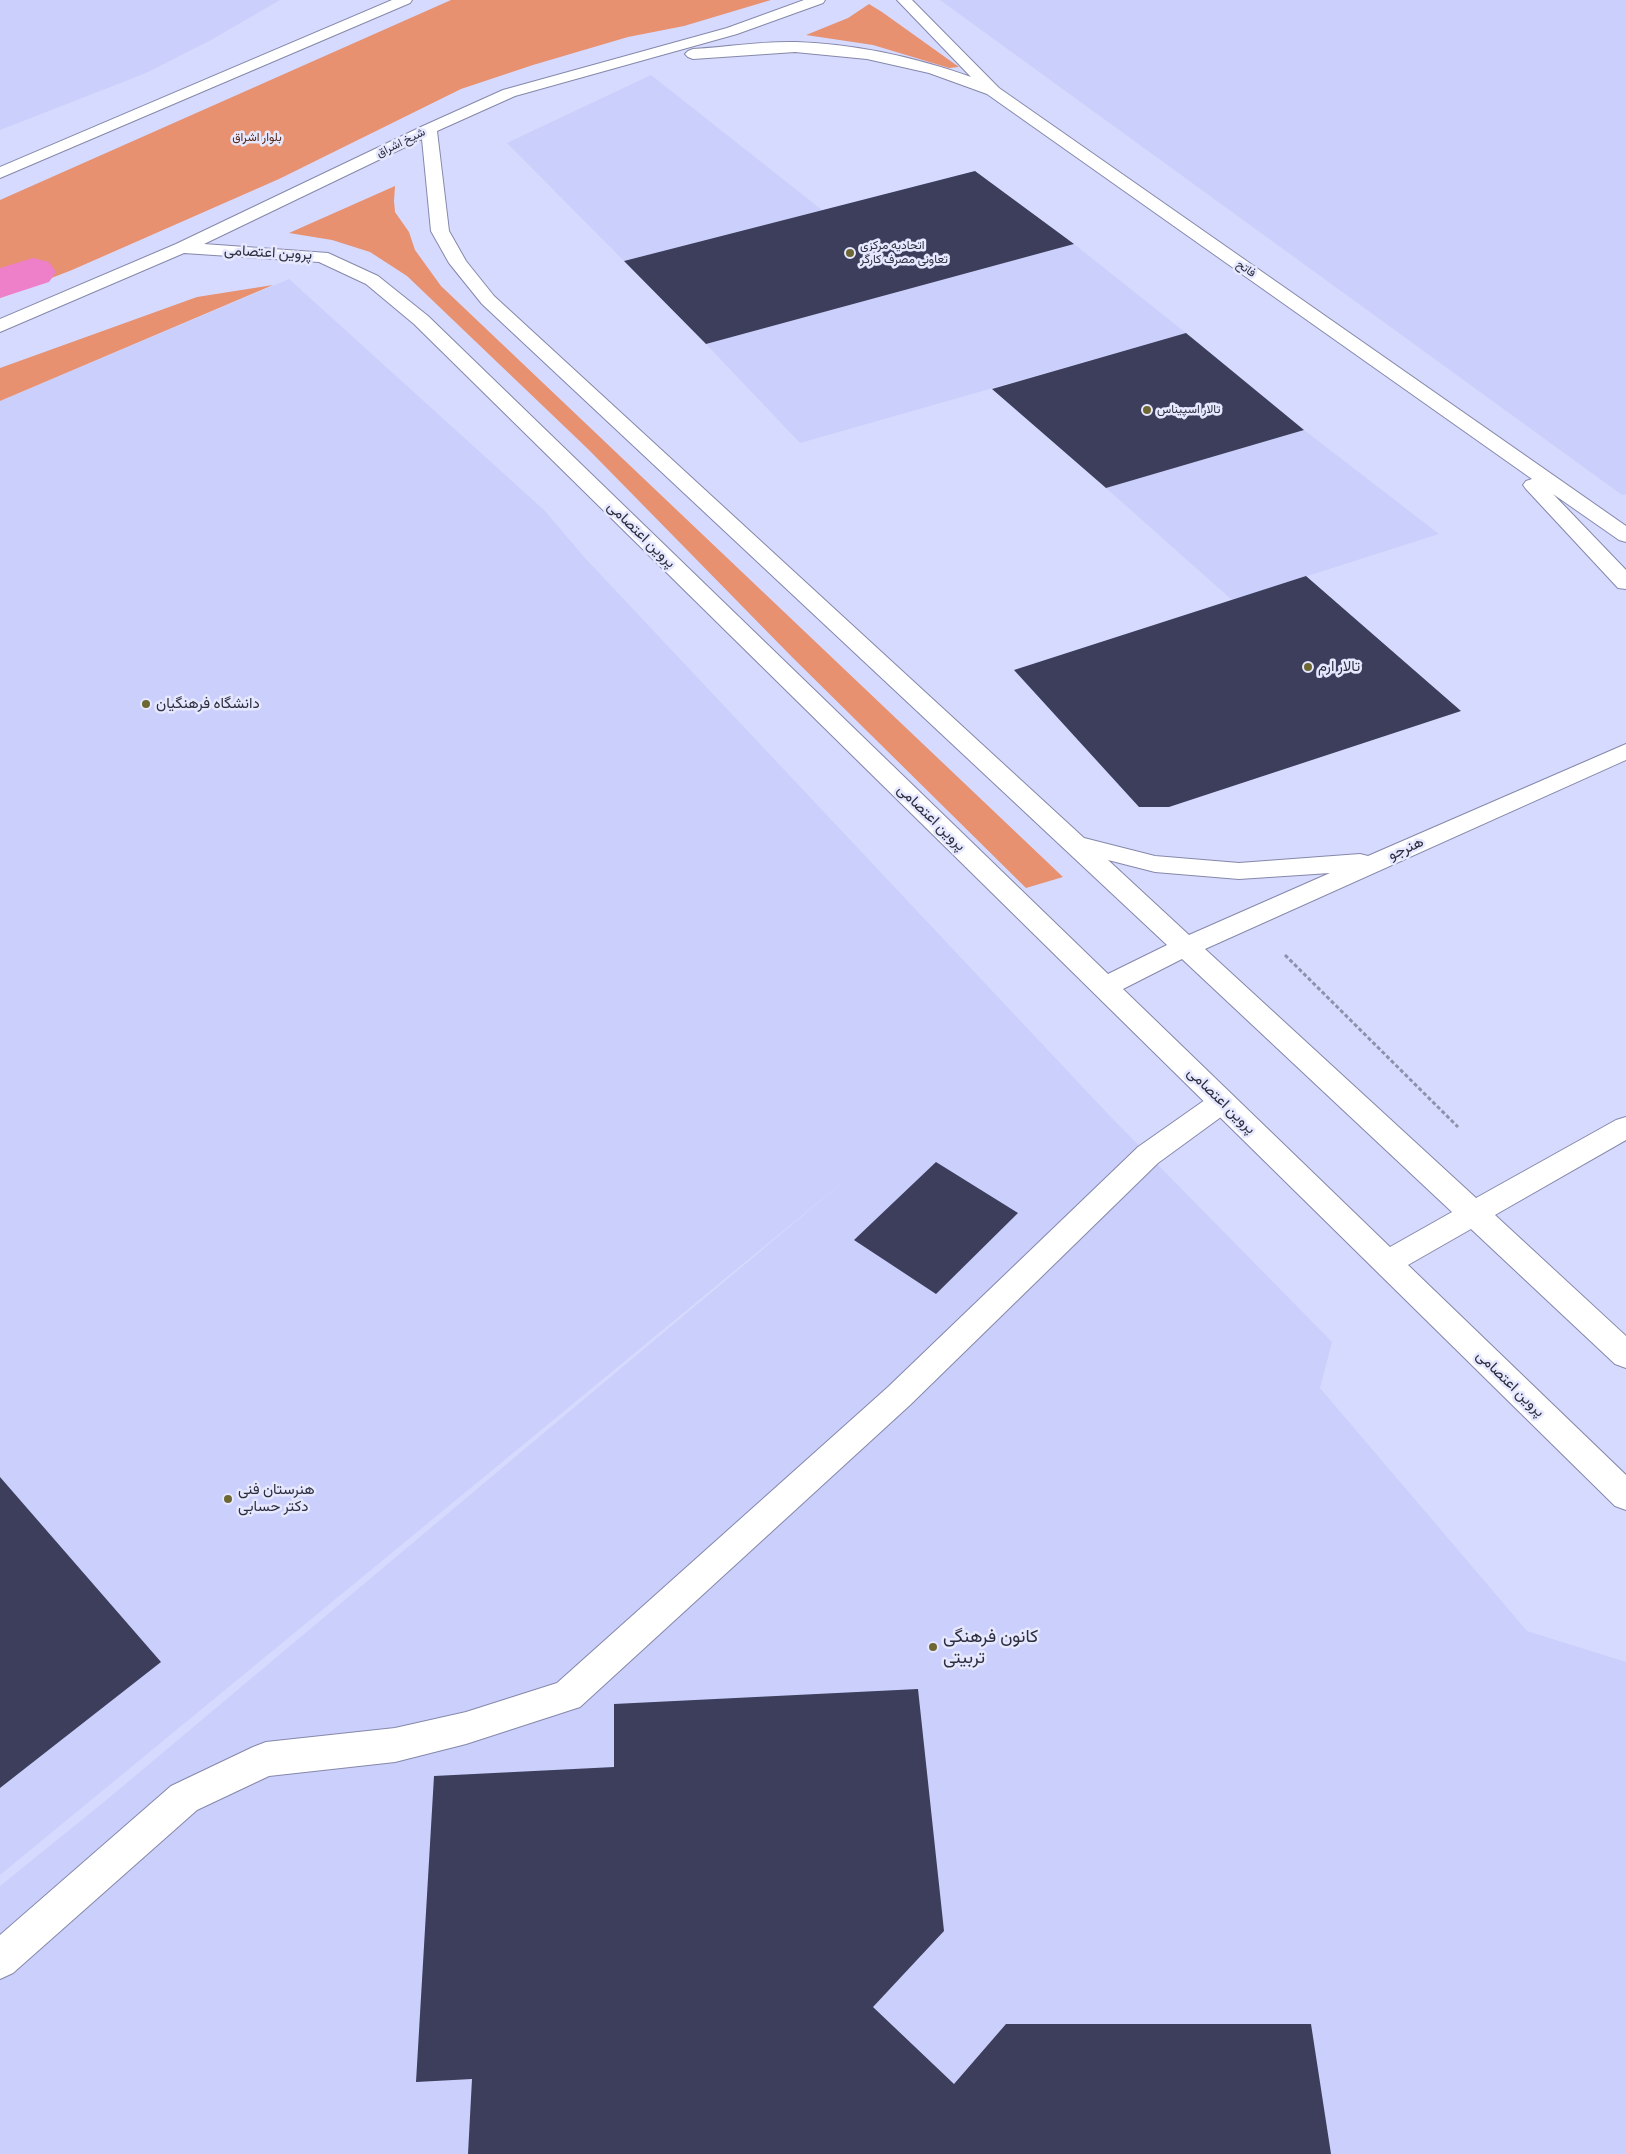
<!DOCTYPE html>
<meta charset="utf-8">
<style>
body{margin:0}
canvas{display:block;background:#d6daff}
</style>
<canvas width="1626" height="2154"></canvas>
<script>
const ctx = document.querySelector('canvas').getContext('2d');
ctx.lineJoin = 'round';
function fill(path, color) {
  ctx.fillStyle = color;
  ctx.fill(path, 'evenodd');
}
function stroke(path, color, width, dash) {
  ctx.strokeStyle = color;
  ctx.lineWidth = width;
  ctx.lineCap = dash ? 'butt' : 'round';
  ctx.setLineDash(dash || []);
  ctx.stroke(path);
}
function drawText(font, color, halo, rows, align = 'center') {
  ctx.font = font + ' Signika,Vazirmatn,sans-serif';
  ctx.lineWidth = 5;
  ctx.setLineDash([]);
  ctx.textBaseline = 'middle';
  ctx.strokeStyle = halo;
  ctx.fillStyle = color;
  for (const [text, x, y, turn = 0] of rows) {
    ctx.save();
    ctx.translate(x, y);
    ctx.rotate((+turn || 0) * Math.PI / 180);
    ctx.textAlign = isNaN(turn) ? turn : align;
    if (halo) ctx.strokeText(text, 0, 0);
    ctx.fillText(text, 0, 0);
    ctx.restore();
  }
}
fill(new Path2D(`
 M0,0h280l-69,40 -65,33 -146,57z
 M940,0h686v494l-4,1z
 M651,75l171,135 -198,51 -117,-118z
 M1074,244l112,89 -386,110 -94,-99z
 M289,279l256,232 40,47 523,556 224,228 -12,46 207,243 99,31v492h-1626v-268l104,-84 752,-631 -856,704v-1474z
 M1304,430l135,104 -207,66 -126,-112z`), '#cbcffb');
fill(new Path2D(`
 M451,0h320l-87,26 -56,11 -95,28 -72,24 -182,90 -207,91 -72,28v-98z
 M869,4l13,8 77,55 -10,1 -76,-23 -67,-10 42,-17z
 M395,186l-1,15 1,11 14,20 6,18 26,36 622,591 -37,11 -234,-231 -203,-207 -182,-174 -37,-24 -38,-12 -43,-7z
 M273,285l-273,116v-33l197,-71z`), '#e79170');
fill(new Path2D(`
 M33,258l16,4 7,10 -7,10 -49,16v-30z`), '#ee7fc9');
fill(new Path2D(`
 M975,171l99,73 -368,100 -82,-83z
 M1186,333l118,97 -198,58 -114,-99z
 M1306,576l155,135 -292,96h-30l-125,-137z
 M936,1162l82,51 -82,81 -82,-54z
 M0,1477l161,185 -161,126z
 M918,1689l26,242 -71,76 81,77 52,-60h305l20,130h-863l4,-75 -56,3 18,-306 180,-9v-63z`), '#3c3e5c');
const lane = new Path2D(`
 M1222,1092l10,3 4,7 -4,7 -74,54 -248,242 -330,302 -114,37 -71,18 -126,14 -72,34 -184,163 -13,6v-44l171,-149 82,-39 13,-5 129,-14 71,-16 91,-29 331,-296 250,-240 74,-52z`);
const secondary = new Path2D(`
 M392,0h20l-2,3 -410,175v-11z
 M804,0h21l-2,3 -86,31 -222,62 -78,35 12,100 17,30 28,35 590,542 71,18 84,7 121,-9 8,2 258,-112v16l-421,189 271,249 140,-78 10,-3v23l-131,75 131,121v32l-11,-4 -144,-135 -63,36 218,210v35l-11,-4 -1201,-1182 -48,-40 -47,-22 -135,-9 -184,79v-13l176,-75 247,-118 80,-36 224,-62zM422,139l9,92 18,32 33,41 685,641 -59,29 -680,-658 -50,-40 -50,-23 -124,-9zM1108,860l47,12 84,7 91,-6 -141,62zM1182,959l270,253 -62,35 -267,-258z
 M897,0h15l87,88 627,438v16l-7,-2 -66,-46 73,76v19l-8,-1 -92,-99 -3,-4 3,-4 6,-2 -545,-385 -58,-21 -62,-14 -72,-7 -102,7 -5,-2 -3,-3 3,-3 5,-2c34,-2 69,-8 103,-7 59,2 119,15 175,35z`);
stroke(lane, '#8588aa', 2);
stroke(secondary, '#8588aa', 2);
stroke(new Path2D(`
 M1285,955l173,172`), '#8e91ac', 3, [4, 2.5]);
fill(lane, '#fff');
fill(secondary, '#fff');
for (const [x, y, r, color] of [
 [850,253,5,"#6e6733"],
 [1147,410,5,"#6e6733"],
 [1308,667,5,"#6e6733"],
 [146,704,5,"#6e6733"],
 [228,1499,5,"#6e6733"],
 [933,1647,5,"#6e6733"]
]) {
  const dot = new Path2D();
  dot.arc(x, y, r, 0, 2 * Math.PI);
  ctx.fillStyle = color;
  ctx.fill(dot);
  stroke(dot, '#e6e8ff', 2);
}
drawText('12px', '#592916', '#e6e8ff', [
 ["بلوار اشراق",257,138]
]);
drawText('12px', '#2d2e3d', '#e6e8ff', [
 ["شیخ اشراق",401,143,-26],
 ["فاتح",1246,269,35]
]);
drawText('12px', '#2d2e3d', '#e6e8ff', [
 ["اتحادیه مرکزی",860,246],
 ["تعاونی مصرف کارگر",860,260],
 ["تالار اسپیناس",1157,410]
], 'left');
drawText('15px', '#2d2e3d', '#e6e8ff', [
 ["پروین اعتصامی",268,253,3],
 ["پروین اعتصامی",641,535,44],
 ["پروین اعتصامی",931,818,44],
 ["هنرجو",1406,849,-24],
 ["پروین اعتصامی",1221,1101,44],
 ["پروین اعتصامی",1510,1384,44]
]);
drawText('15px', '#2d2e3d', '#e6e8ff', [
 ["تالار ارم",1318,667],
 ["دانشگاه فرهنگیان",156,704],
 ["هنرستان فنی",238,1490],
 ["دکتر حسابی",238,1507]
], 'left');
drawText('18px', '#2d2e3d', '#e6e8ff', [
 ["کانون فرهنگی",943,1637],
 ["تربیتی",943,1658]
], 'left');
</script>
